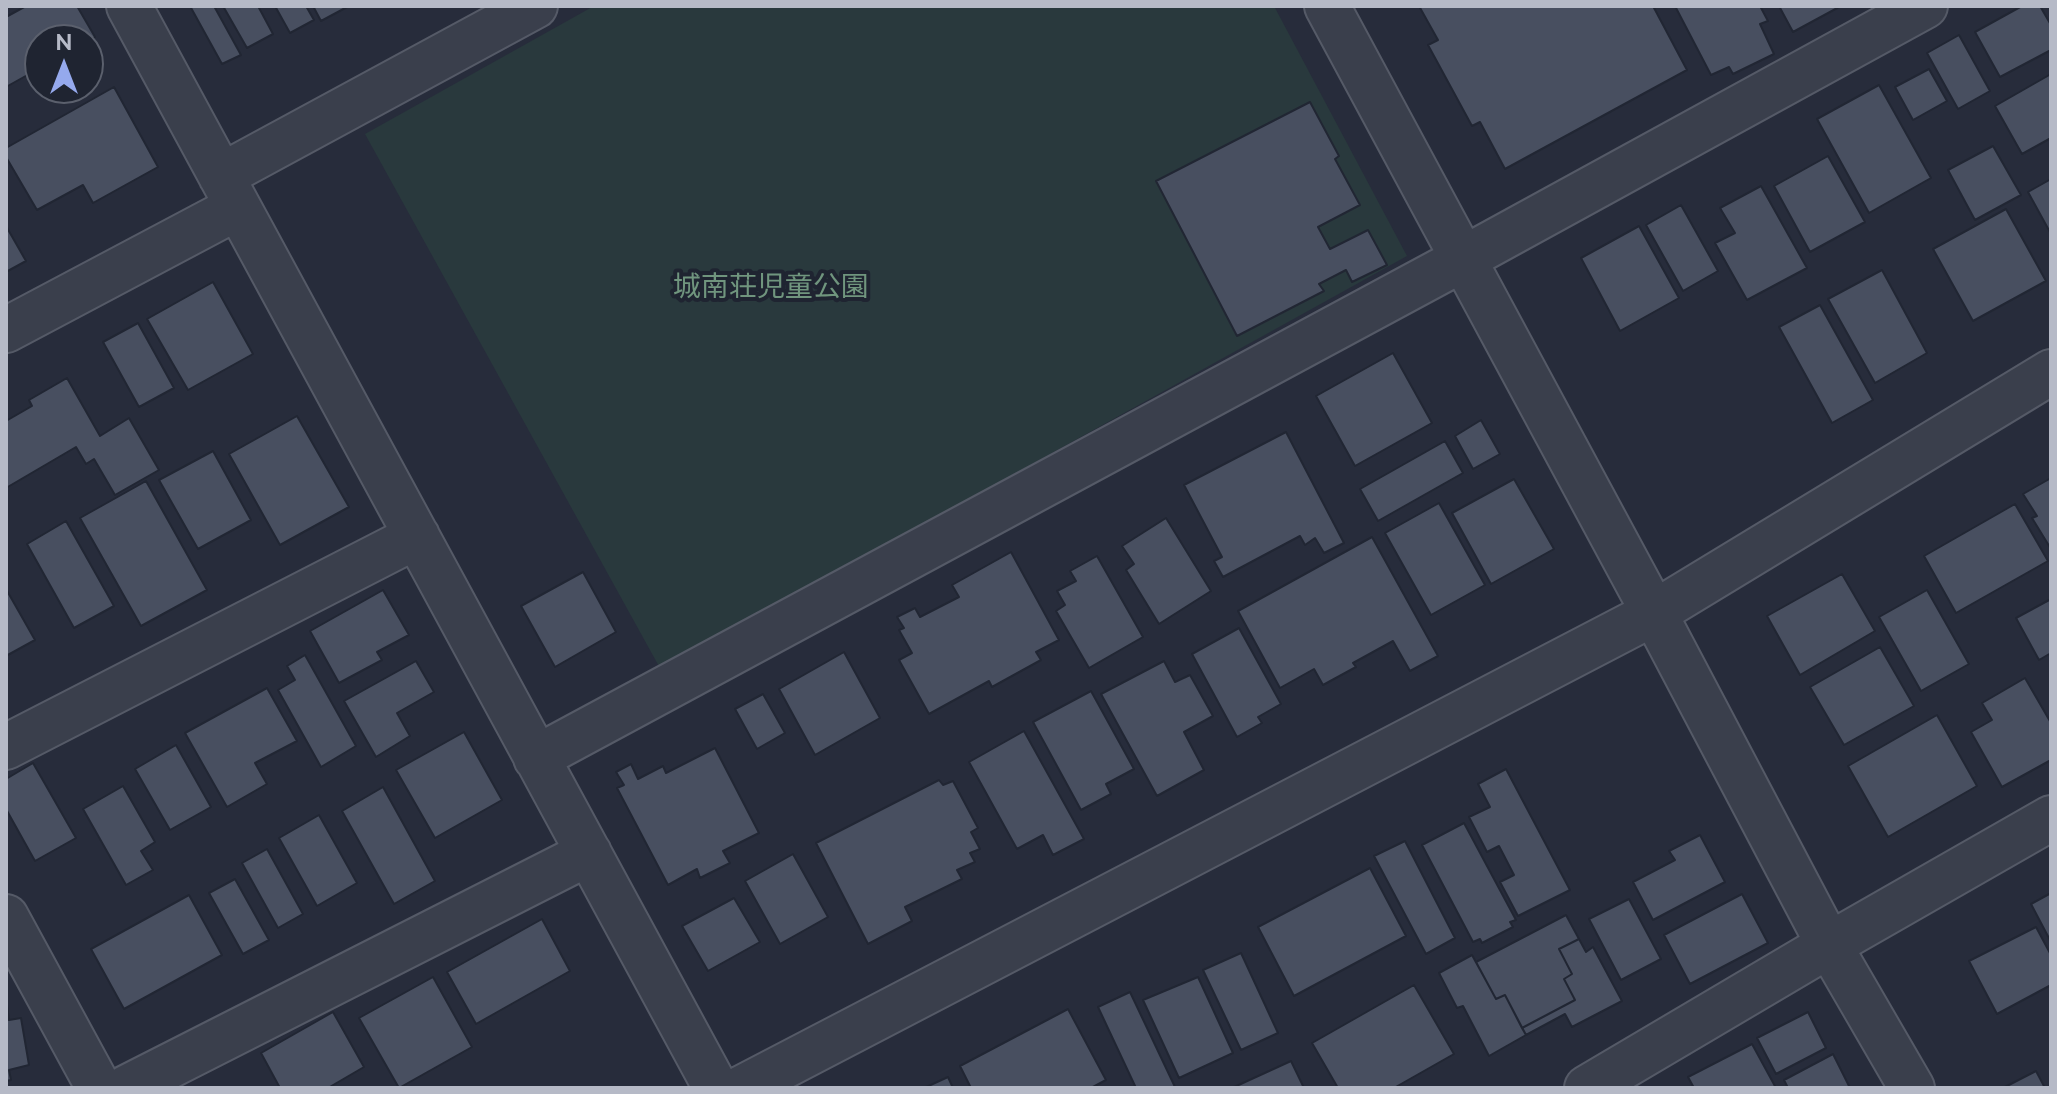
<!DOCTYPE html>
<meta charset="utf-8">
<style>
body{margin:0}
#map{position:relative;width:2057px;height:1094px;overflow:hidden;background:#272c3b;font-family:Raleway,sans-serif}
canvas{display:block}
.frame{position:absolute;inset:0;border:8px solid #b6bac7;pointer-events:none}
.north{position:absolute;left:24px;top:24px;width:80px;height:80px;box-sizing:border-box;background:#1f2431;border:2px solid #5b606d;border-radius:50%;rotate:0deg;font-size:22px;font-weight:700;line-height:32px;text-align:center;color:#b6bac7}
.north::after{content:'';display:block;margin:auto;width:28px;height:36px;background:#95a9ed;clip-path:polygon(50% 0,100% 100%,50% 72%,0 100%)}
</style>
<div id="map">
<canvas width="2057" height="1094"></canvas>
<div class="frame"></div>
<div class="north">N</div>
</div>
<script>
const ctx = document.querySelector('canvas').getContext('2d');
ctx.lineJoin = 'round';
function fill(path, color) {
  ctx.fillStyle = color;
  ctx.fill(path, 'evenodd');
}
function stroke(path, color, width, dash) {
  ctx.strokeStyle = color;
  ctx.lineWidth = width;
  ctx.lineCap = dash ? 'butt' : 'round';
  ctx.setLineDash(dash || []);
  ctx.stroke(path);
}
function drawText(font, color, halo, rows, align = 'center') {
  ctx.font = font + ' Raleway,"Noto Sans JP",sans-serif';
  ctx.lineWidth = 8;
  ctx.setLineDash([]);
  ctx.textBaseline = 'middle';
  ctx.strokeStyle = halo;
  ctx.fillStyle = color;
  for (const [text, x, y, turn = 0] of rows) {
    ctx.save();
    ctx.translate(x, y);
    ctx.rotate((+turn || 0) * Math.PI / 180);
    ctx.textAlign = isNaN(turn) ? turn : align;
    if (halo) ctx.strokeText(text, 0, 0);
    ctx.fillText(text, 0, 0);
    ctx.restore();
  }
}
fill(new Path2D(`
 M594,6h680l133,250 -746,414 -296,-536z`), '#29393d');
const building = new Path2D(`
 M26,6h51l18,31 -7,4 -48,-1v28l-34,19v-70z
 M190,6h24l27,49 -19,9z
 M223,6h35l15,28 -26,14z
 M275,6h31l8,14 -24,13z
 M313,6h36l-28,15z
 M1419,6h234l34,64 -182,99 -25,-47 -8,4 -44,-81 10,-5z
 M1675,6h85l8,15 -8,3 14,30 -41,20 -4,-7 -18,8z
 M1779,6h62l-48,26z
 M2022,6h18l11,19v25l-51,27 -25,-45z
 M1959,35l31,56 -32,18 -31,-56z
 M1929,69l18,32 -34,19 -18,-33z
 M2051,74v64l-29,16 -27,-48z
 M1879,85l52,93 -62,35 -52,-94z
 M114,87l44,80 -65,36 -10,-18 -46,25 -31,-53v-9z
 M1310,102l29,54 -4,3 25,46 -42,22 12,22 38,-19 19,35 -35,17 -6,-12 -27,14 5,7 -87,45 -81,-155z
 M1993,146l28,49 -46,25 -27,-50z
 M1828,156l37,66 -55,30 -36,-66z
 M2051,179v55l-23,-42z
 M1761,186l46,82 -60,32 -32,-57 20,-10 -15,-25z
 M1681,205l37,66 -35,20 -37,-66z
 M2006,209l40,72 -73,40 -40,-72z
 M6,226l20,35 -20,11z
 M1639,226l40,72 -59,33 -39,-73z
 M1882,270l45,83 -52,30 -47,-84z
 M213,282l40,72 -65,36 -41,-71z
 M1820,305l53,95 -41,23 -53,-96z
 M138,323l36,65 -35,19 -36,-65z
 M1393,353l39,70 -77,43 -39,-70z
 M67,378l33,58 29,-18 30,52 -44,25 -21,-36 -8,5 -10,-17 -70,41v-67l26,-15 -3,-6z
 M297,416l52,91 -69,38 -51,-91z
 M1481,420l19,34 -27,15 -18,-33z
 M1286,432l58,111 -20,10 -9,-15 -10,7 -5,-9 -77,41 -9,-16 8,-4 -38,-72z
 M1445,441l18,32 -85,48 -18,-32z
 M213,451l38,69 -53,29 -39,-69z
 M2051,478v71l-19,-31 5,-2 -14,-22z
 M1514,479l40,70 -63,35 -39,-71z
 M146,481l61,109 -66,36 -61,-108z
 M1439,503l46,82 -54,30 -46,-82z
 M2015,504l33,57 -92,52 -32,-57z
 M1166,518l45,73 -52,33 -33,-54 8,-6 -12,-18z
 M66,521l48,85 -40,22 -47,-84z
 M1372,537l66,119 -28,15 -17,-30 -40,22 3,4 -33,18 -9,-16 -34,19 -42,-77z
 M1011,552l48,88 -23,12 5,8 -49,27 -3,-6 -60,33 -30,-54 13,-7 -13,-23 5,-2 -7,-11 18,-9 5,9 39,-20 -7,-12z
 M1097,556l46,81 -54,31 -33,-57 9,-6 -8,-14 19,-10 -6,-10z
 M583,572l33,60 -61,35 -34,-61z
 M1842,574l33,57 -75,44 -33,-59z
 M6,589l29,51 -29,16z
 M383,590l26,45 -32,17 5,8 -43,23 -29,-52z
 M1927,590l42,74 -48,27 -42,-74z
 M2051,599v54l-12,7 -23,-42z
 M1239,628l42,76 -23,13 4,6 -25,14 -45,-83z
 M1880,647l34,59 -70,39 -34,-58z
 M844,652l36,66 -65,37 -36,-66z
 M305,655l51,91 -35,21 -43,-77 17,-10 -8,-14z
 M416,661l18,31 -37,21 13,23 -34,21 -32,-56z
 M1164,661l11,21 15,-7 23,41 -29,16 20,38 -47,26 -56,-102z
 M2025,678l26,45v37l-49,27 -31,-55 21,-12 -10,-17z
 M267,688l30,53 -42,22 12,21 -40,23 -42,-74z
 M1091,691l43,78 -28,15 5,10 -30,16 -48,-88z
 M763,694l22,39 -28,16 -22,-40z
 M1937,715l40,71 -89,51 -40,-71z
 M1024,731l60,108 -31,16 -10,-20 -26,14 -48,-87z
 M464,732l38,68 -67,38 -39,-68z
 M176,745l35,62 -41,23 -35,-61z
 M715,748l44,85 -36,18 7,12 -30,15 -3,-9 -29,16 -51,-97 7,-3 -8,-13 15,-8 7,15 25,-13 3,7z
 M33,763l43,75 -41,23 -29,-52v-30z
 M1506,769l64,121 -52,26 -18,-34 14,-7 -15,-29 -12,6 -18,-35 21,-10 -12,-23z
 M939,780l4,5 10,-4 25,47 -7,4 9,17 -10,4 5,9 -18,8 5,9 -57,28 7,14 -44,23 -52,-101z
 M123,786l32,56 -14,9 12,19 -27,15 -43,-76z
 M383,787l52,94 -41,23 -52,-93z
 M319,815l38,68 -40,23 -38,-68z
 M1464,823l52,97 -6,2 3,5 -31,16 -2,-4 -7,3 -51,-97z
 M1700,835l25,47 -72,38 -20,-38 42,-22 -6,-9z
 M1405,841l50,97 -29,16 -52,-98z
 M267,849l36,65 -25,14 -36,-65z
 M793,854l35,63 -48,27 -35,-63z
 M1370,868l36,68 -112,60 -36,-69z
 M235,879l34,61 -26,14 -34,-61z
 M2051,893v49l-20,-38z
 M1742,894l26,49 -78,41 -26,-49z
 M189,895l33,60 -98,54 -33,-60z
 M734,898l26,44 -52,29 -26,-45z
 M1629,899l32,60 -40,21 -32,-61z
 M1566,915l13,24 -20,10 13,25 -8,5 11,21 -53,28 -17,-33 -9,4 -20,-37z
 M542,919l28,52 -94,53 -29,-52z
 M2036,927l15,28v30l-54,29 -28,-53z
 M1579,939l7,13 7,-5 29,54 -50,26 -7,-13 -39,21 -4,-7 53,-28 -11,-21 8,-5 -13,-25z
 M1241,953l37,80 -37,17 -38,-80z
 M1472,955l24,44 9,-4 21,40 -37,21 -26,-50 -6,2 -18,-35z
 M433,977l39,70 -73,41 -40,-70z
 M1198,977l35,76 -54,25 -36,-78z
 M1414,985l40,69 -60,34h-56l-26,-45z
 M1130,992l45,95 -3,1h-36l-38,-81z
 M7,1005l2,15 12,-2 8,47 -20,5 2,10 -5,1z
 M1068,1009l38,71 -15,8h-120l-11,-22z
 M333,1012l31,55 -36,21h-48l-19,-35z
 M1808,1012l18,36 -50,26 -19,-36z
 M1752,1044l24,44h-82l-6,-11z
 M1833,1054l17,34h-62l-4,-8z
 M1291,1061l13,27h-72z
 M2036,1071l9,17h-42z
 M948,1077l5,11h-29z`);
fill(building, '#484f60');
stroke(building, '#212633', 2);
const minor = new Path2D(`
 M129,6l587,1082
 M1327,6l327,607 175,332 83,143
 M221,176l314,-170
 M6,330l232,-123
 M6,747l411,-211
 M536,758l927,-499 462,-253
 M6,917l93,171
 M126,1088l463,-235
 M742,1088l912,-475 397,-241
 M1587,1088l242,-143 222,-127`);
stroke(minor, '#555a67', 48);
stroke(minor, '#3a3f4c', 44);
drawText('28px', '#70957e', '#1f2431', [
 ["城南荘児童公園",771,288]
]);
</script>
